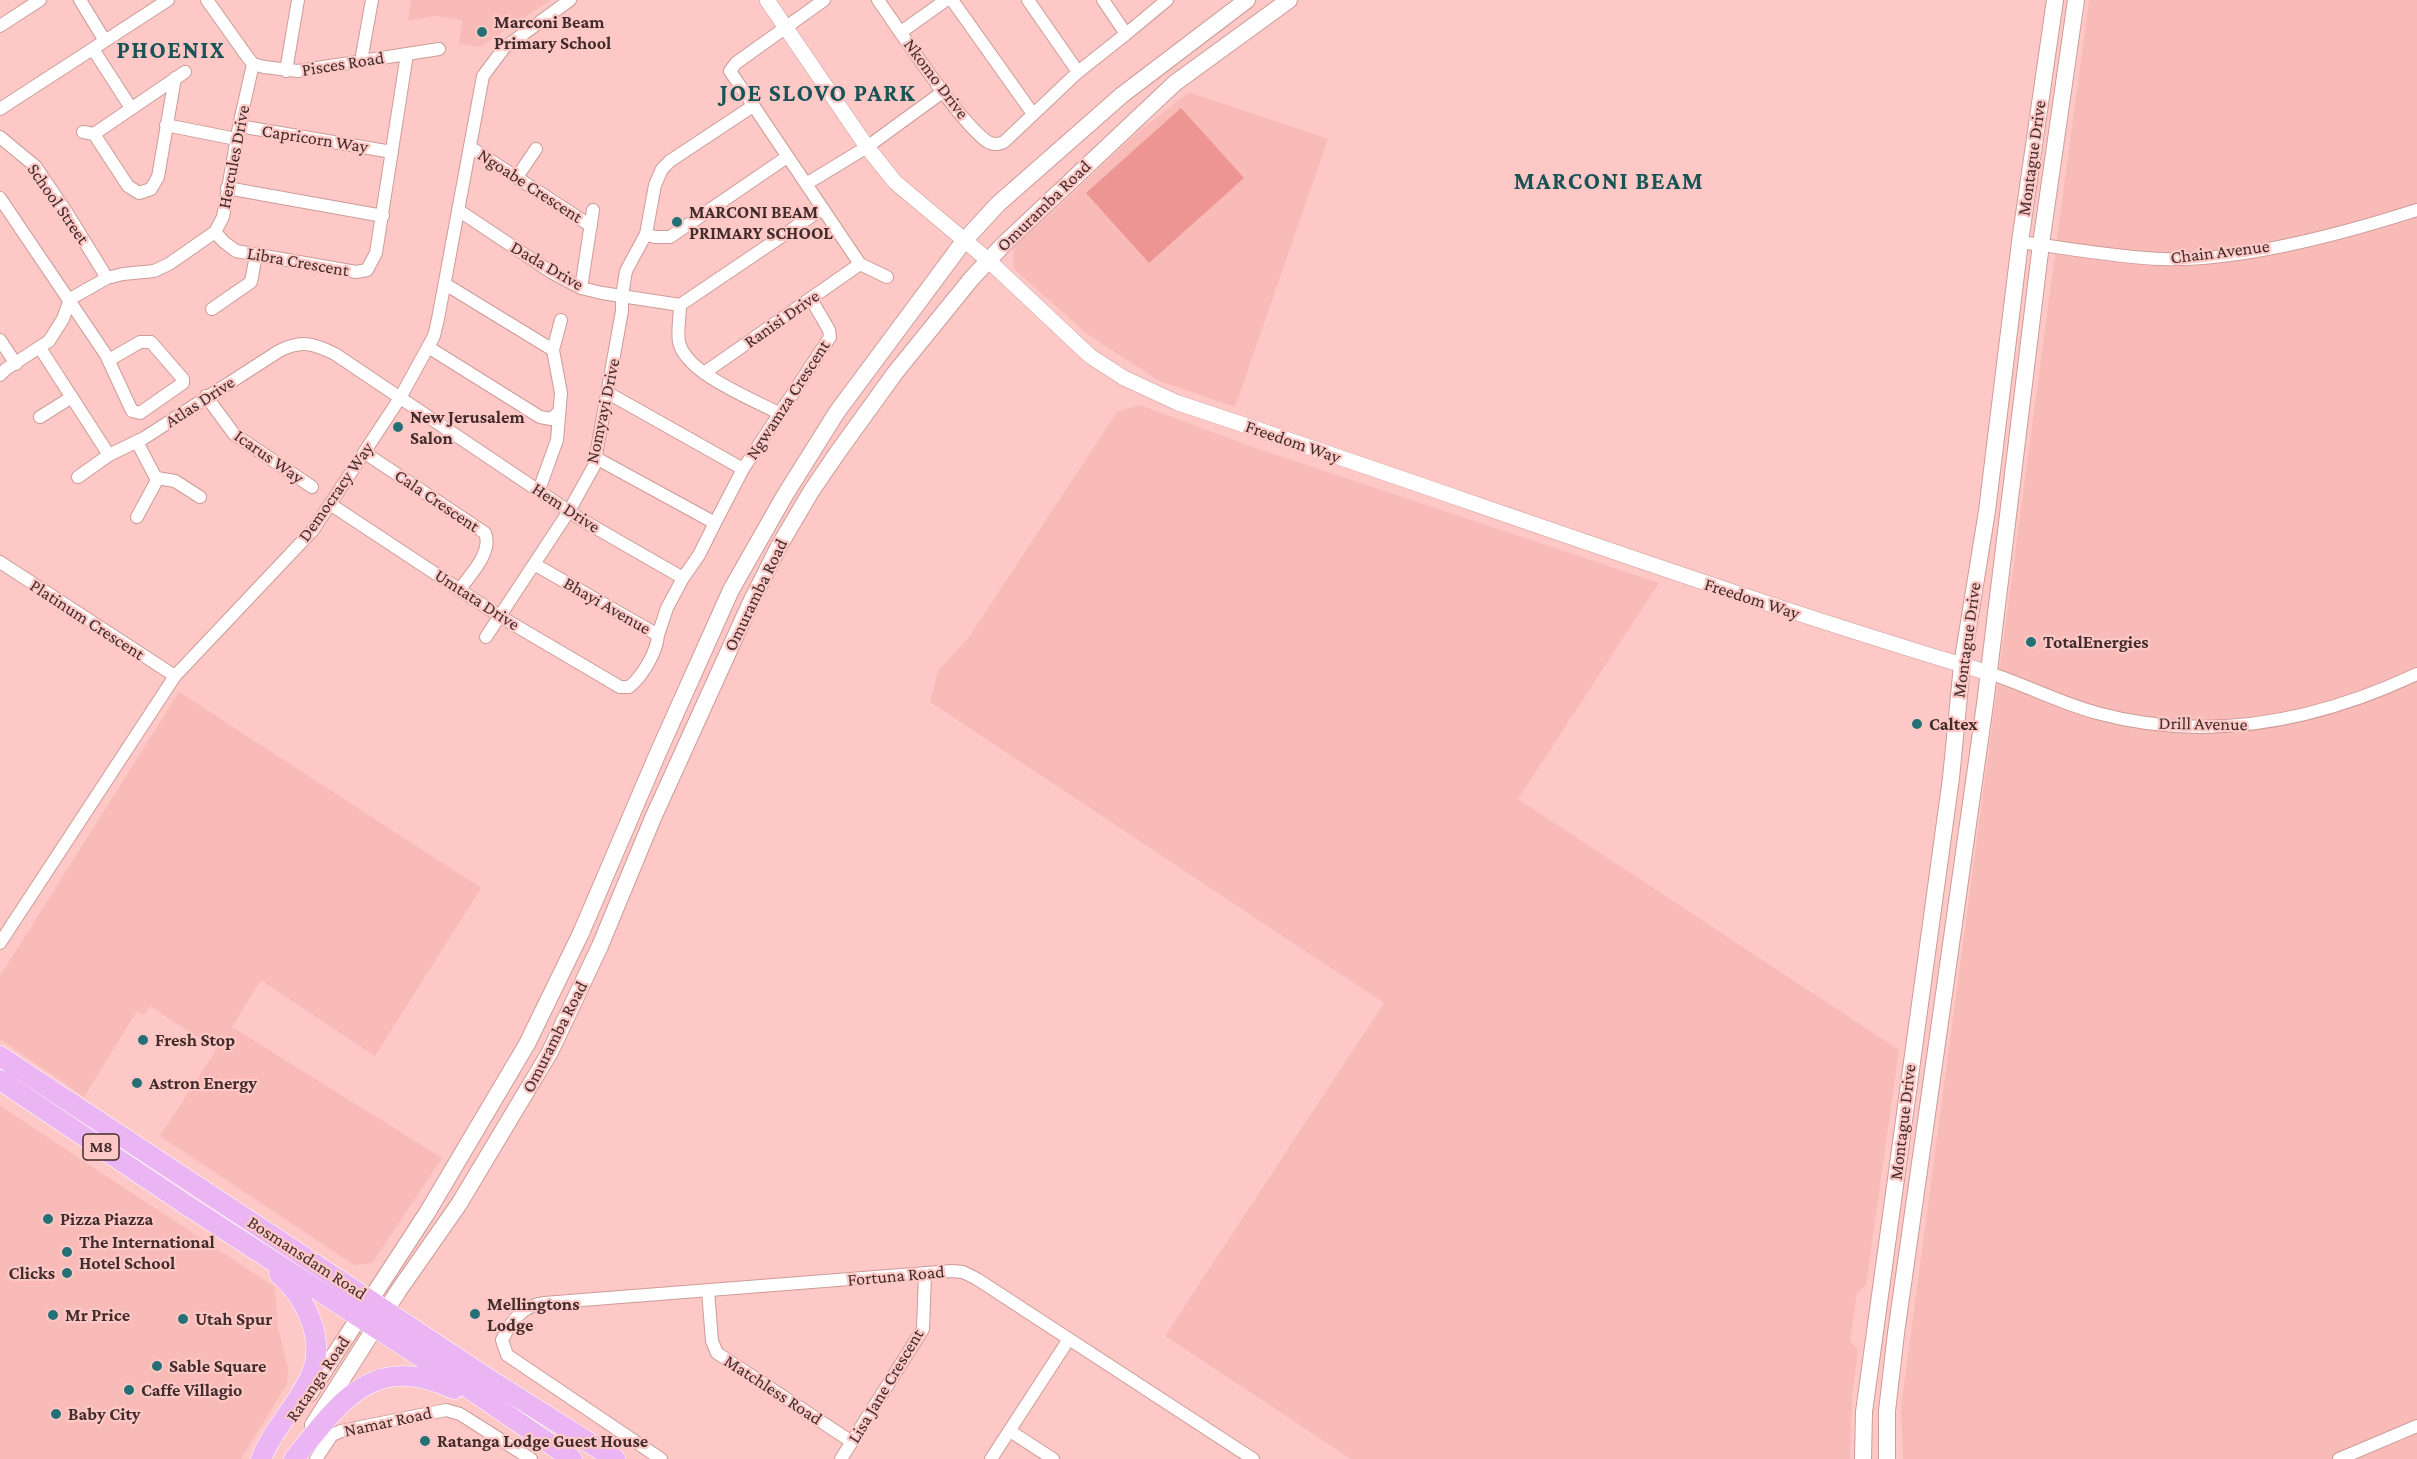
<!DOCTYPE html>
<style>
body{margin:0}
canvas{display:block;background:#fdc8c5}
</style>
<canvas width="2417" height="1459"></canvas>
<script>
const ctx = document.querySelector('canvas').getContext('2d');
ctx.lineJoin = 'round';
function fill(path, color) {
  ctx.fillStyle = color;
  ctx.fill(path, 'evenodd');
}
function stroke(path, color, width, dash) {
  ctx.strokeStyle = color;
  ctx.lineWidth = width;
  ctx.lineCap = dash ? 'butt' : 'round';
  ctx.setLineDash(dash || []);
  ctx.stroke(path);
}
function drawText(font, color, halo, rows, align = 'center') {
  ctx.font = font + ' "Crimson Pro",serif';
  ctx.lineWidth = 4.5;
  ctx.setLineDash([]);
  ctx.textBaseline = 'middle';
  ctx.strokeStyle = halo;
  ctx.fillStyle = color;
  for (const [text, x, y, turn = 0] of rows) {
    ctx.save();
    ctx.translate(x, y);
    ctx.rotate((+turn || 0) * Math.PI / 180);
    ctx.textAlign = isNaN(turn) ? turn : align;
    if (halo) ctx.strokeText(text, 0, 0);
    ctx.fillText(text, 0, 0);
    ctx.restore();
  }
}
fill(new Path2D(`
 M411,0h140l-71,47 -21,-4 3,-23 -28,-4 -26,5z
 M2089,0h328v1459h-514l-2,-52z
 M1189,92l139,47 -93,268 -76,-26 -73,-48 -73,-65 1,-20 124,-116z
 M1140,405l118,44 401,134 -141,216 381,251 -33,235 -9,8 -7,47 8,11 -6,45 -2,63h-499l-186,-123 219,-333 -454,-301 8,-31 31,-34 148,-225z
 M179,692l302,196 -106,168 -114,-76 -29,47 210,131 -70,105 -18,2 -194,-129 56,-86 -66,-44 -6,9 -7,-4 -53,86 -84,-58v-63z
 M0,1106l275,181 2,37 11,44 -1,16 -46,75h-241z`), '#f8bbb8');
fill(new Path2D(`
 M1181,108l63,70 -95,85 -63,-70z`), '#ed9592');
const minor = new Path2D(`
 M80,0l25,41
 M207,0l39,55 7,9 11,3 34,4 141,-22
 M824,0l-88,63 -6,8 130,193 27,13
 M878,0c20,28 87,131 112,143 6,2 9,1 14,-1l74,-70
 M952,0l81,114
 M1028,0l50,72 48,-38 -23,-34
 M0,26l40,-26
 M901,32l45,-32
 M1126,34l41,-34
 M93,49l38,59
 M361,61l11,-61
 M286,71l12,-71
 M0,109l168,-109
 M166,125l70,14
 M239,126l153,26
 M83,132l11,2 91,-62
 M94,134l34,52 11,7 12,-4 7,-12 17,-99
 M0,137l35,29 32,47 40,65
 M470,147l121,79
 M517,177l19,-28
 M806,184l61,-37 77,-56
 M227,188l156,28
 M0,198l106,157 26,56 8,2 43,-30v-4l-32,-37h-11l-31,18
 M458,210l93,62 30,16 21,5 78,12
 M215,232l9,10 12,9 120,21 11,-2 9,-17 31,-199
 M646,234l9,3h15l117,-80
 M2020,242c47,6 94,15 141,17 79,3 181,-25 256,-49
 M445,284l108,66
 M581,288l12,-78
 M680,305l142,-96
 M680,305c0,11 -3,26 -1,37 7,32 74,57 101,72
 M212,309l39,-27 5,-27
 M0,340l16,24
 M428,347l112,70 11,2 8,-7
 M40,348l69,107
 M704,373l156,-109
 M0,375l6,-6 43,-28 14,-22 7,-20 37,-21 16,-4 31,-3 15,-7 46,-32 8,-15 16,-91 14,-62
 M608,393l135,76
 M206,396l28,38 78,53
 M40,417l32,-20
 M137,442l20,38 -20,37
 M365,453l120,80c8,19 -15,42 -25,56
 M596,458l119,65 -16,32 -16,23
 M78,477l31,-22 35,-17 135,-87c22,-11 34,-8 56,3l247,166 101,58 -16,30 -9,27
 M157,478l18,3 25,16
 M539,490l18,-50 4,-47 -8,-43 8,-30
 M330,504l171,113 119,70h9c13,-10 28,-35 29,-52l-124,-71
 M715,523l28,-54 87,-132 -1,-7 -18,-31
 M0,562l175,114
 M486,637l83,-126 25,-45 28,-155v-15l4,-25 20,-37 9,-49 7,-16 8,-8 83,-55
 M1989,673c37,12 71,30 108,40 110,30 218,9 320,-39
 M0,943l175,-267 138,-146 87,-132 34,-62 4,-17 45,-243 21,-28 66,-48
 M708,1291l4,50 5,12 135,89
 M1010,1431l43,28
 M316,1459l16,-24 9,-4 105,-21 14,4 71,45
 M661,1459l-154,-104 -5,-15c10,-20 20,-34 42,-37l408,-32 11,1 14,7 276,180
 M841,1459l82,-130 2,-55
 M991,1459l78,-120
 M2339,1459l78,-33`);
const tertiary = new Path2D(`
 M767,0l100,147 28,35 93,78 102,96 34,22 54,25c271,89 538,189 811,270`);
const secondary = new Path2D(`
 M309,1394l118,-181 100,-169 54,-111 77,-180 73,-163 54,-95 52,-83 127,-171 34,-37 124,-109 125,-95
 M313,1425l86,-135 60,-86 91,-152 50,-106 53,-128 98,-216 28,-56 33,-56 26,-38 57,-79 77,-95 31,-33 172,-162 114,-83
 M1863,1459l1,-47 87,-634 11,-113 25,-154 33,-269 35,-242
 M1887,1459v-48l9,-78 89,-629 56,-460 35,-244`);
const primary = new Path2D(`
 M0,1056l492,325 123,78
 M0,1080l188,126 270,175 114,78
 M261,1459c12,-31 37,-54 50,-84 15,-36 -5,-77 -32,-101
 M294,1459c46,-57 79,-108 160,-70`);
stroke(minor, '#ce9b98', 14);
stroke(tertiary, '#ce9b98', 16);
stroke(secondary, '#ce9b98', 18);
stroke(primary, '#fff', 21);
stroke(minor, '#fff', 12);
stroke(tertiary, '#fff', 15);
stroke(secondary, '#fff', 16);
stroke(primary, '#eab5f2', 20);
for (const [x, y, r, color] of [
 [482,32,6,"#257075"],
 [677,222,6,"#257075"],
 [398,427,6,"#257075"],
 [2031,642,6,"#257075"],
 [1917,724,6,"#257075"],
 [143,1040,6,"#257075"],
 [137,1083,6,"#257075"],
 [48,1219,6,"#257075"],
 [67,1252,6,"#257075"],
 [67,1273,6,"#257075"],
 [475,1314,6,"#257075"],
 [53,1315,6,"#257075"],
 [183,1319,6,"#257075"],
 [157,1366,6,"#257075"],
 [129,1390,6,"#257075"],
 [56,1414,6,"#257075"],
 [425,1441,6,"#257075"]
]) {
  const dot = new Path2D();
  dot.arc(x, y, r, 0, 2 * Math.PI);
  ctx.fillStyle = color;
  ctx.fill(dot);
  stroke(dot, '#fdc8c5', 2);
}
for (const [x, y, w] of [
 [101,1147,36]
]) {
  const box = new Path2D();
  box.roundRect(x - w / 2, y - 13, w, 26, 4.5);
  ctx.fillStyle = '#fdc8c5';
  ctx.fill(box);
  stroke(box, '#412c2b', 1.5);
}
drawText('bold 16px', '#412c2b', null, [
 ["M8",101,1147]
]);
drawText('bold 18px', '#412c2b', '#fdc8c5', [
 ["Marconi Beam",494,22],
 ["Primary School",494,43],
 ["MARCONI BEAM",689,212],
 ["PRIMARY SCHOOL",689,233],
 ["New Jerusalem",410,417],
 ["Salon",410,438],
 ["TotalEnergies",2043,642],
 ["Caltex",1929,724],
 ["Fresh Stop",155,1040],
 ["Astron Energy",149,1083],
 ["Pizza Piazza",60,1219],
 ["The International",79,1242],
 ["Hotel School",79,1263],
 ["Clicks",55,1273,"right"],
 ["Mellingtons",487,1304],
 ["Lodge",487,1325],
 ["Mr Price",65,1315],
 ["Utah Spur",195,1319],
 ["Sable Square",169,1366],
 ["Caffe Villagio",141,1390],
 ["Baby City",68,1414],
 ["Ratanga Lodge Guest House",437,1441]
], 'left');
drawText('18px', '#412c2b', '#fdc8c5', [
 ["Pisces Road",343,64,-9],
 ["Nkomo Drive",936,79,53],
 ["Capricorn Way",315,139,9],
 ["Hercules Drive",234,157,-79],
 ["Montague Drive",2032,158,-82],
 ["Ngoabe Crescent",530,186,33],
 ["School Street",58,204,55],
 ["Omuramba Road",1044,206,-44],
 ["Chain Avenue",2220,252,-7],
 ["Libra Crescent",298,262,10],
 ["Dada Drive",547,266,30],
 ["Ranisi Drive",782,319,-35],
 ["Ngwamza Crescent",788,400,-57],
 ["Atlas Drive",200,402,-33],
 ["Nomyayi Drive",603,411,-78],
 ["Freedom Way",1293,442,19],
 ["Icarus Way",269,457,35],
 ["Democracy Way",336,492,-55],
 ["Cala Crescent",437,501,34],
 ["Hem Drive",566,508,33],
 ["Omuramba Road",756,595,-64],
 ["Freedom Way",1752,599,18],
 ["Umtata Drive",477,600,33],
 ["Bhayi Avenue",607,606,30],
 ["Platinum Crescent",87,620,33],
 ["Montague Drive",1967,640,-82],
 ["Drill Avenue",2203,724,1],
 ["Omuramba Road",555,1037,-63],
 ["Montague Drive",1903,1122,-83],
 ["Bosmansdam Road",307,1258,33],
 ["Fortuna Road",896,1276,-5],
 ["Ratanga Road",318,1379,-56],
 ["Lisa Jane Crescent",886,1386,-59],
 ["Matchless Road",773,1390,33],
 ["Namar Road",388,1422,-12]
]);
ctx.letterSpacing = '1.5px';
drawText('bold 24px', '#175357', '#fdc8c5', [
 ["PHOENIX",171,51],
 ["JOE SLOVO PARK",818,94],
 ["MARCONI BEAM",1609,182]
]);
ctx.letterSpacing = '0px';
</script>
